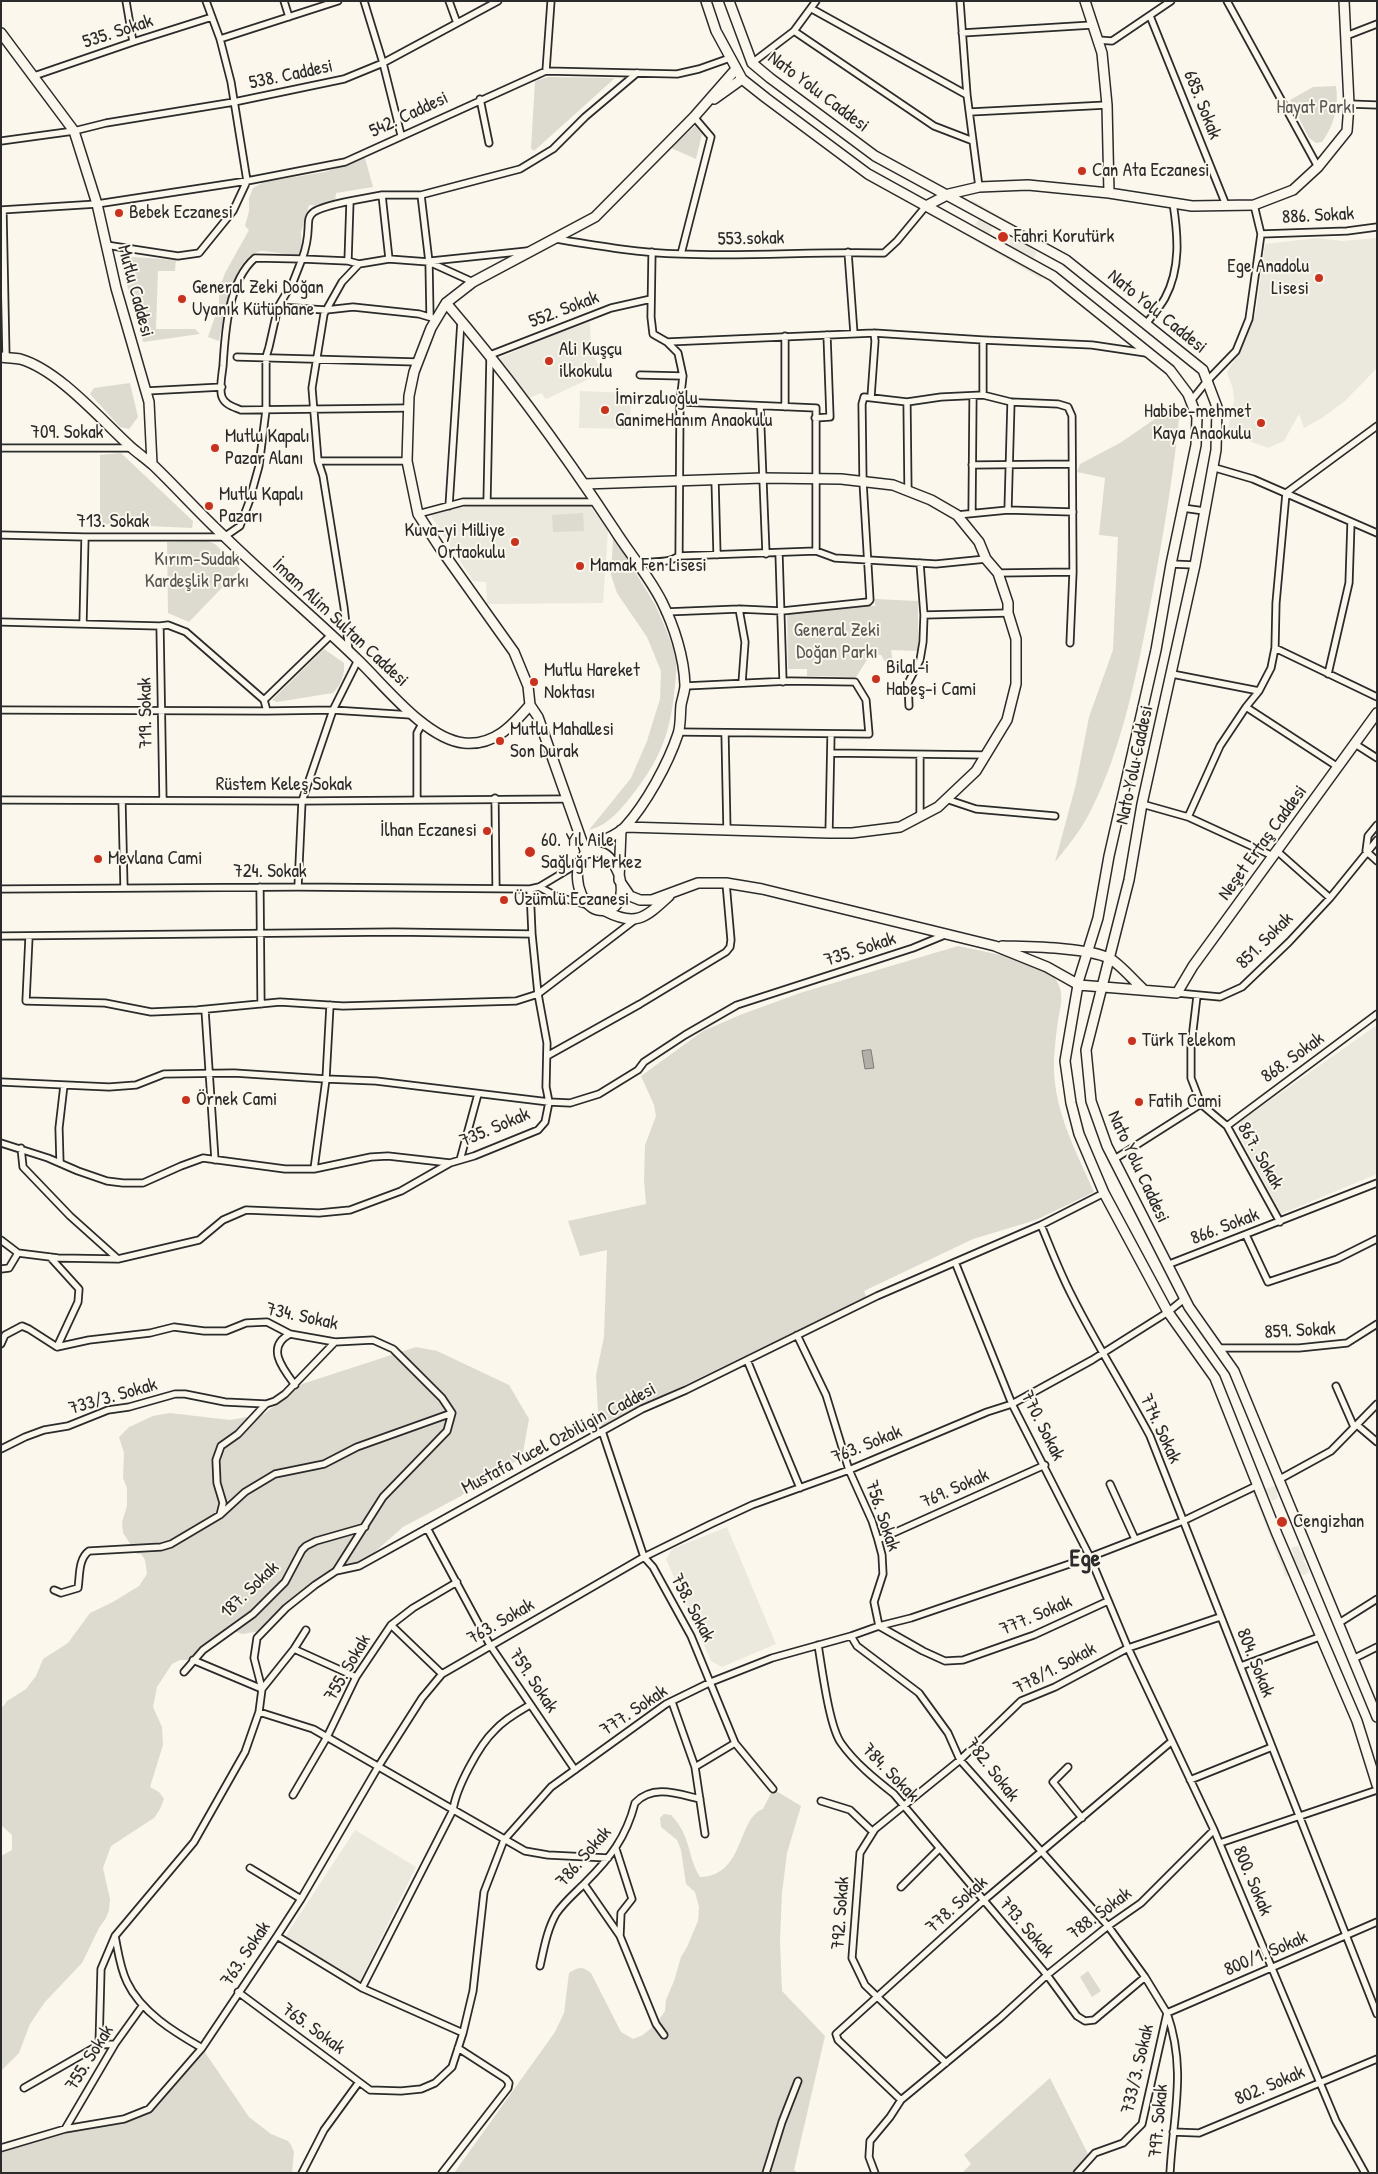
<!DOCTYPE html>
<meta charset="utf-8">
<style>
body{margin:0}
#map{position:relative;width:1378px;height:2174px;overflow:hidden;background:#fbf7ec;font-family:"Patrick Hand",sans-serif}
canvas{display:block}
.frame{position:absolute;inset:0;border:2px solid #2b2b2b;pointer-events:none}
</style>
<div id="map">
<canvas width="1378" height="2174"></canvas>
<div class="frame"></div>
</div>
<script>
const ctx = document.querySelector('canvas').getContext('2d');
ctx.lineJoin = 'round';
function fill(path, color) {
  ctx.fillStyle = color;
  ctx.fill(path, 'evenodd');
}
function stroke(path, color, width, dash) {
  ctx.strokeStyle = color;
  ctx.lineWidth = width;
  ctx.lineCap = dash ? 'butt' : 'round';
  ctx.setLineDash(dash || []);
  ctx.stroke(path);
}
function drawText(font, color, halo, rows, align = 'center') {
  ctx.font = font + ' "Patrick Hand",sans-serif';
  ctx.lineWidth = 4;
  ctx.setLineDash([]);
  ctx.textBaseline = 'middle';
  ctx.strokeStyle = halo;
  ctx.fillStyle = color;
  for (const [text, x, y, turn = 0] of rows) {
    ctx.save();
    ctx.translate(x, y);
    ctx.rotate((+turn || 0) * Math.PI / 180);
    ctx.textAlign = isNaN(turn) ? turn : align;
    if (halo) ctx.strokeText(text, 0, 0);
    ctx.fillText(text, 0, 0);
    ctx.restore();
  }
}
fill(new Path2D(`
 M972,200l86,50 -2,4 -22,-12 -4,6 7,4 -3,6 -8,-4 -4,8 22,12 -3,5 -86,-50 3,-5 21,13 4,-7 -8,-5 4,-6 8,4 4,-7 -21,-12zM997,220l31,18 -4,6 -9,-7 -6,3 1,6 10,5 -4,7 -31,-18z
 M1317,238l25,3 35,-3v130l-32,33 -23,17 -18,10 -5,-14 -15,27 -16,7 -41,-15 7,-33 -1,-11 -6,-16 20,-37 9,-24 9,-68z
 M590,322l1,28 11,23 -56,26 -5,-6 -14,6 -26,-34 -1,-7 70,-31z
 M580,391l51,2 -1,36 -51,-1z
 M590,506l18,24 -5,73 -116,1 -1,-22 -13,-1 -44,-68 35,-6z
 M1377,1025v149l-96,40 -44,-83 4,-10z
 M1282,1471l37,93 -6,2 -3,-8 -7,2 6,10 -1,3 -5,2 -4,-2 -3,-10 -8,3 3,9 -5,2 -36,-92 5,-2 4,9 21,-9 -3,-9zM1282,1490l25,61 -6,2 -3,-7 -7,2 3,8 -8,4 -25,-62 8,-3 3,6 6,-3 -2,-5z
 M727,1527l49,117 -54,23 -11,-6 -45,-102 6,-10z
 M355,1830l61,37 -57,116 -74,-46z`), '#ebe8de');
fill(new Path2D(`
 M548,77l67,1 -81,73 -3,-3 4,-67z
 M1336,86c3,20 -2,40 -14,56l-6,1 -7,-5 -19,-38 23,-13z
 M695,126l7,8 -6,25 -25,-11z
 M365,158l8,29 -37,6 -1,8 -12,5 -14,-1 -8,27 1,18 -5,6c-9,-1 -27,-5 -35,-5 -30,3 -37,66 -43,90l-11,-4 11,-32v-15l6,-17 24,-43 -4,-4 4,-15v-13l4,-10 11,-6 61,-10z
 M119,256l57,4 -1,11h-17l-2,58h39l5,5 -57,8z
 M130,383l8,34 -9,12 -9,-2 -30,-33 4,-6z
 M1180,409c-6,64 -17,128 -29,192 -13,67 -29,150 -61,211 -9,18 -22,34 -35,50l21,-78 13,-67 24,-67 5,-113 -19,-2 6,-57 -28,-6 3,-8 40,-21 48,-33z
 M121,453l72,68 -1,7 -92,-4v-69z
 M583,513l1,18 -31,1 -1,-17z
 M615,537c12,23 26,44 39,66 6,11 20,44 22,57 1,11 -1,24 -2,35 -4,36 -13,61 -35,91 -13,17 -28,39 -50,44l42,-52 16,-37 13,-42 1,-28 -14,-34 -30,-44 -6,-18 2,-36z
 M208,541l7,3 25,25 -51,53 -21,-9 -1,-71z
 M875,599l43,2v50l-27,-1 2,14 -7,-1 -5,-8 -10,-1 -15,23 -49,-1v-7h-19l-1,-63h88z
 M324,649l20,14c1,11 -3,22 -11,30l-56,9 -5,-2z
 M958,946c22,5 80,14 94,29 14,15 9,29 6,46 -2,12 -3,25 -4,38 -2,49 21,90 40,133l-58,28 -63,19 -109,52 2,5 -2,2 -241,117 -21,12 -4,-14 -2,-38 8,-38 3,-87 -27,6 -12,-35 78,-17 -2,-24 1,-35 11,-29 -2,-11 -13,-29 62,-45 37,-16 60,-22z
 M416,1347l21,4 72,34 20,34 -7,39 -43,23 -18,15 -58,31 -44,39 -23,6 -74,59 -20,3 -11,-4 -38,30h-13l-8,4 -15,23 -4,20 9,20 1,18 -13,42 9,5 5,7 -4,10 -6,9 -43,28 -8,22 7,31 -1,11 -3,8 -7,10 -17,35 -37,39 -15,22 -11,29 -18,18v-215l11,-6v-15l-11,-10v-116l6,-8 19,-12 10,-13 7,-17 25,-16 22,-30 23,-11 26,-16 8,-12 -2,-14 -4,-6h-4l-14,-21 -1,-11 5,-16v-18l-4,-10 1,-25 -5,-16 10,-10 24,-11 17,-3 60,7 34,-6 38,-30z
 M773,1789l28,17 -14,47 -5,40 -2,48 2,50 43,45 -31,134 4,3h-344l101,-141 9,-19 5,-40c10,-6 13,-7 22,0l30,59 12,7 10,-4 13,-11 9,-13 1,-11 8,-19 7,-24 6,-10 11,-26 1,-14 -4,-15 -9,-8 -5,-34 -4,-10 -16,-13 -1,-9 4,-4 7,1c21,22 15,39 29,62 45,-1 37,-59 63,-68z
 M1088,1971l13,20 -9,6 -12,-20z
 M202,2048l47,69 22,17 17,7 3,4 3,7 -2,21h-291v-25l148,-39z
 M1050,2078l40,80 -13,15h-115l9,-9 -7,-9z`), '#dddad0');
const water = new Path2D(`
 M871,1050l3,18 -9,1 -3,-18z`);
fill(water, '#b1afa7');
stroke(water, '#7b7a75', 1);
const street = new Path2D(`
 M126,1l7,41
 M284,1l5,16
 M364,1l19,62 18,72
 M449,1l8,22
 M960,1l7,94 12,92
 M1227,1l91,166
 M812,9l155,86
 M1150,16l76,189
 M794,31l140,95 39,15
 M962,33l130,-8
 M1346,36l31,-12
 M220,39l118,-38
 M1098,40l14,1 59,-40
 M752,63l42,-32 22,-30
 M546,71l5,-70
 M34,76l99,-34 79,-25
 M480,99l9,44
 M1349,104l28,1
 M970,112l137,-7
 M1,141l73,-10 32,-8 128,-21 110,-23 39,-16 115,-62
 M421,195l8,67 1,55
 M350,201c-62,13 -31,14 -48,58l-47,-1c-27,23 -30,75 -32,108 -1,9 -4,23 -1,31 3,8 12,10 19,13l167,-2
 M1,210l96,-6 150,-23 98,-19 201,-91 131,3 22,-5 31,-11
 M3,210l3,147
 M1261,234l86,-3 30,-4
 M556,239c42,7 83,14 125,15 68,3 135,-3 203,-1l13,-12 29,-35
 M106,245l72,11 21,-3 34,-42 14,-30 -16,-99 -11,-43 -14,-38
 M652,252l-1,65 2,17 14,8 11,11 5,23 -3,26 -1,154 137,-5 19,7 101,6 50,-5
 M848,252l6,82
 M681,254l30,-117 -17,-20
 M389,259l-7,-64h39l99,-26 33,-20 32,-32 52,-44
 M348,261l2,-60 32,-6
 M431,261l96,-10
 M278,307l48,3 27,-3 66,7 17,5
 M1146,324c6,-8 14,-17 19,-26 16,-30 13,-63 8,-95
 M983,340v55
 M667,342l207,-9 109,7 109,5 54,8
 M237,357l180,5
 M640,375l43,1
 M146,391l76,-4
 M871,397l4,-56 -1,-8
 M1191,401l16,-20 29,-30 13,-32 12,-85 -7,-29
 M680,402l136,6v143
 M907,402l1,89
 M760,406l6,148
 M785,407v-71
 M815,418l15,-1 -3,-82
 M1,448h131
 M318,461h89
 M972,465l100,-1
 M1212,467l41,12 124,54
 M715,479l2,76
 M487,502l3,-147 121,-47 40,-9
 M449,506l12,-185
 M1183,508l21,3
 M1008,510l3,-108
 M972,512l1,-116
 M418,514l45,-12h133
 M957,515l51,-5 65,2
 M1,535l84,2h139l16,-11 9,-24 10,-36 7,-56v-53l3,-10 9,-40 15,-25 9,-23 46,2 11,3 30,-5 40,3 44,20
 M779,553l4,129
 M1171,564l24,1
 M637,565c14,-6 29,0 42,-9
 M739,609l6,33 -3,41
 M665,612l74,-3 43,2 86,-9 2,-2 -7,-118 -1,-78 2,-7 43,5 34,-5 42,-2 28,7 47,2 10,3 4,9 1,156 -75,1
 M924,615l84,-2
 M1,622l159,4 8,-1 18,7 78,68 3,11 66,-1 78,5
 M83,624l2,-87
 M160,626l3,174
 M1070,643l3,-71
 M1275,648l102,49
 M349,651l-5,-44 -21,-131 -5,-15 -6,-73 12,-74 18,-32 17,-18
 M1172,674l87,17
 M1328,674l21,-91 2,-61
 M264,700l67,-65
 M909,706l-1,-23 12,-23 3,-18 1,-27 -4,-52
 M1246,707l92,60
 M1,710l266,1
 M678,732l191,2 -3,-34 -11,-18 -65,-1 -105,5
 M725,734l2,97
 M1355,744l22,14
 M831,753l154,2
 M920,755v61
 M495,798l1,90
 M946,799l30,10 79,7
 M1,800l301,1 264,-2
 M417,800v-67l6,-11
 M122,801l2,87
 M1142,804l46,13
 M1377,825l-9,11 -2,15 11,10
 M829,833l2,-99
 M1277,851l53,47
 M1273,856l-85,-39 32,-71 26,-39 13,-16 12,-23 4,-20 1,-45 10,-110 91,-67
 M260,887l1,117
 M298,887l4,-86 31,-91 25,-50
 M539,887l19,10 30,8
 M1,889l297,-2 232,2 9,-2 40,-24
 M1,936l393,-4 138,2 -2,-45
 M29,937l-3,64 79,2 46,9 46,-2 83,-8 63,4 173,-5 22,-7 98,-75
 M1177,993l43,4 22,-10 47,-45 41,-44 47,-58
 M1197,996l-6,51v31l10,26 26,22 53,96
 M205,1010l10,150
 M547,1056l93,-52 86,-52 4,-5 1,-7 -5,-57
 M1,1082l108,5 27,-2 28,-11 70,-1 92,6 4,-74
 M1227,1126l150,-112
 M1,1143l47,15 30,13 29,10 16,2h20l38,-17 22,-8 82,11h29l57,-12 17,-1 62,7
 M21,1148l2,19 47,49 48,43
 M460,1160l18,-66
 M1113,1160l88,-56
 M60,1163l-1,-35 5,-43
 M314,1169l12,-90 50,2 173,21 -3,-15 1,-44 -9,-49 -6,-60
 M1041,1225c10,24 19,48 31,71 24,48 53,93 78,140l227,578
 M1246,1235l22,47 69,-23 40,-20
 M1,1240l17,13
 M50,1257l29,32 -1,13 -21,45 32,-7 61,-7 24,-6 30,4h22l20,-8 21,-1 23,12 45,8 38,-2 20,9 49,49 10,15 -5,18 -64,66 -47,74
 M955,1262l57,142 78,153 38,91 86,182 122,291 29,52
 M1167,1265l210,-82
 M1,1269l8,-1 9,-15 40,5 60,1 81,-19 24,-20 23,-10 73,3 31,-3 51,-19 49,-28 24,-7 64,-26 7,-8 4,-20 21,1 29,-9 39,-24 6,-8 41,-27 52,-30 176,-57 34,-14
 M290,1334c-25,13 -7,35 5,51
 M797,1335l29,60 23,75 23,51 6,19 4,15 1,19 -9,28 5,24 32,-8 179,-61 93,-36 75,-36
 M1,1344l4,-9 17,-9 7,3 28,18
 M1218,1348h81l48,-5 30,-19
 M747,1360l53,128
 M1336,1386l18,41
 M1357,1425l20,17
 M602,1431l42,126 9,10 38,69 44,107 38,46
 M1,1449l24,-12 19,-7 24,-4 40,-16 21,-3 46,-13h10l40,8 41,2
 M1280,1479l51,-28 46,-47
 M1110,1484l25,55
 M220,1515l3,-12 -6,-20 -1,-23 5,-14 17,-12 28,-30 9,-3 10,-7 50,-52
 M427,1528l63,117 85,125
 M878,1540l167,-75
 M54,1590l7,3 17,-5c2,-12 0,-29 11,-37l72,-4 10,-3 49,-29 25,-23 30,-18 49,-10 33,-17 95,-34
 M1339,1623l38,-24
 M391,1625l51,49
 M851,1636l6,10 62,47 29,40 12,27 148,166 37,51 22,36 -25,111 -19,19 -28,10 -18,20
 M818,1645c4,23 11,81 23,98 14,20 34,36 53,51l153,181 30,41 8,5 9,-1 51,-43
 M294,1649l62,28
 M1353,1659l24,-12
 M193,1660l69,29
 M1241,1666l81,-30
 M184,1672l19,-22 50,-36 32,-32 17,-32 4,-4 10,-5 49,-14
 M262,1689l-8,-31 3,-20 29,-30 29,-23 21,-14 23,-5 283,-157 44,-19 191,-94 164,-71 63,-32
 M672,1702l23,65 10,67
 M259,1712l54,17 212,122 23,4 60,3
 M695,1767l40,-24
 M1068,1767l-15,15 29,36
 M1190,1780l82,-33
 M293,1795l34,-58 29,-60 35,-52 22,-17 44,-26
 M821,1801l29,9 23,22
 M1220,1843l157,-53
 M616,1849l16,50 -11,14 -1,23
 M250,1868l51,31
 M584,1884l36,52 36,88 8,11
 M901,1887l38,-38
 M115,1936c3,15 5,32 12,46 14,30 47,50 75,66
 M277,1936l85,52 101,45
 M540,1966c4,-18 7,-36 16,-52 8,-12 19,-21 29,-31 25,-25 41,-45 50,-80 18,-19 43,-9 65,-4
 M362,1988l91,-178c3,-22 26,-65 42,-80 10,-11 23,-18 35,-25
 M238,1992l132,98 31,1 20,-2 14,-6 17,-16 11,-34 10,-42 11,-99 20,-52 47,-53 115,-83 45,-22 61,-24 79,-22 28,-10 44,25 22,10 18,-1 71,-25 74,-34
 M115,2044l-16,1 2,-76 14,-33 79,-94 51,-90 14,-40 3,-23 32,-40 12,-19
 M946,2063l-81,-78 -13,-27 8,-105 15,-24 85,-69 61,-59 34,-14 73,-39 92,-31
 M24,2088l75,-43
 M901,2100l-63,-60 -2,-6 147,-133 189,-160
 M65,2129l50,-85 28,-39
 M1173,2132l26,1 178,-74
 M1,2148l64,-19 59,-10 25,-10 53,-61 75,-112 24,-37 77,-132 44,-69 20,-24 202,-117 67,-33 41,-19 97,-35 138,-58 25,-8 80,-44 76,-48 16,-13
 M302,2173l22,-43 35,-48
 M442,2173l66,-85 1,-5 -3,-4 -48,-31
 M766,2173l16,-51 16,-41
 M875,2173l-6,-16 1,-16 20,-24 11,-17 99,-82 47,-43 61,-49 33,-23 73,-73
 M1170,2173c3,-58 17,-103 -3,-160l210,-91`);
const secondary = new Path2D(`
 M706,1l10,30 26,48 24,19 102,76 185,102 117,94 18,24 9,23 -1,28 -25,119 -15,86 -47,206 -11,62 -19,61 -14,82 6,42 8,31 25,59 64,119 47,66 62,156 80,187 20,64
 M729,1l23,62 18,15 105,78 191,104 137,110 14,37 -1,43 -21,115 -53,239 -13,76 -43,170 5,51 16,45 82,161 45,64 143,346
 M1085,1l17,52 5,52 2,88
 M1,33l73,98 23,73 19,84 33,114 3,62
 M714,99l28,-20
 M926,206l23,-12 30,-7 49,-2 81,8 83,13 62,-1 39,-15 25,-23 29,-36 2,-27 -5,-103
 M446,303c61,71 116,147 168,226 15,24 35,47 48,73 12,24 22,55 23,83 0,6 -3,14 -4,20 -1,9 0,20 -3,29 -10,30 -32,70 -53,93 -13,14 -35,12 -45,35 -8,18 3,53 27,48 25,-5 13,-49 -4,-57 -6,-2 -11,-1 -17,0
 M1,357c6,1 13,1 19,2 39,11 82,62 112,89 7,6 14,11 21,17 24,23 47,49 72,72 43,42 90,81 133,123 27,26 68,79 106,83 30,3 48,-17 66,-38
 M584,484l179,-6 78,1 52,6 38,15 26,15 22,27 7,17 12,14 10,30v10l8,26v45l-9,36 -31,51 -38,36 -38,20 -48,6h-23l-204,-6
 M621,830l-2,50 11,16 10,4h12l46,-17h28l36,6 233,57 52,21 32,18 98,8 16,-27 184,-253
 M586,853l-48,-136 -8,-12 -2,-19 -14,-34 -74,-104 -22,-34 -11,-53 2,-65 5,-24 17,-44 15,-25 27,-21 122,-65 99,-100 42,-48
 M605,911c31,16 40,7 64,-15
 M1002,946c27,1 83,1 107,12 11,6 25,23 34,31`);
stroke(street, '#2b2b2b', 9);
stroke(secondary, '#2b2b2b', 12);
stroke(street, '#fbf7ec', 5.5);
stroke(secondary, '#fbf7ec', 9);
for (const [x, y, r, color] of [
 [1082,171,5,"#c8321e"],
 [119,213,5,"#c8321e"],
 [1003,237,6,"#c8321e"],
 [1319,278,5,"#c8321e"],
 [182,299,5,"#c8321e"],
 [549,361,5,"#c8321e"],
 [605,410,5,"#c8321e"],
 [1261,423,5,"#c8321e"],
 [215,448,5,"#c8321e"],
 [209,506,5,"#c8321e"],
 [515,542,5,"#c8321e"],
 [580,566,5,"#c8321e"],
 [876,679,5,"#c8321e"],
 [534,682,5,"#c8321e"],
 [500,741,5,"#c8321e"],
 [487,831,5,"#c8321e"],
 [530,852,6,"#c8321e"],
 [98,859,5,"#c8321e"],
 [504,900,5,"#c8321e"],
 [1132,1041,5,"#c8321e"],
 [186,1100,5,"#c8321e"],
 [1139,1102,5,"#c8321e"],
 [1282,1522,6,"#c8321e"]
]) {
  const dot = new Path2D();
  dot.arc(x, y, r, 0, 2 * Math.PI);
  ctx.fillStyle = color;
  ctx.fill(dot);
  stroke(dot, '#fbf7ec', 2);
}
drawText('19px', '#2b2b2b', '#fbf7ec', [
 ["535. Sokak",118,32,-18],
 ["538. Caddesi",291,75,-12],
 ["Nato Yolu Caddesi",818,92,37],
 ["685. Sokak",1202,105,68],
 ["542. Caddesi",409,115,-25],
 ["886. Sokak",1318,216,-3],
 ["553.sokak",751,239,-1],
 ["Mutlu Caddesi",135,291,75],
 ["552. Sokak",564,310,-21],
 ["Nato Yolu Caddesi",1157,312,39],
 ["709. Sokak",67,433],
 ["713. Sokak",113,522],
 ["İmam Alim Sultan Caddesi",340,623,43],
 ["719. Sokak",146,713,-91],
 ["Nato Yolu Caddesi",1135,765,-78],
 ["Rüstem Keleş Sokak",284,785],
 ["Neşet Ertaş Caddesi",1263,843,-54],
 ["724. Sokak",270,872],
 ["851. Sokak",1265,941,-45],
 ["735. Sokak",860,950,-18],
 ["868. Sokak",1293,1058,-36],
 ["735. Sokak",495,1128,-23],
 ["867. Sokak",1260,1156,60],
 ["Nato Yolu Caddesi",1138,1167,65],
 ["866. Sokak",1225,1227,-21],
 ["734. Sokak",302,1317,12],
 ["859. Sokak",1300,1331,-3],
 ["733/3. Sokak",113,1397,-16],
 ["770. Sokak",1042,1426,63],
 ["774. Sokak",1160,1429,65],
 ["Mustafa Yucel Ozbiligin Caddesi",559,1439,-28],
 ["763. Sokak",867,1445,-22],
 ["769. Sokak",955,1489,-24],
 ["756. Sokak",882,1516,71],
 ["187. Sokak",250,1590,-44],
 ["758. Sokak",692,1608,62],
 ["777. Sokak",1036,1616,-23],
 ["763. Sokak",501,1622,-30],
 ["804. Sokak",1255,1663,68],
 ["755. Sokak",348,1668,-60],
 ["778/1. Sokak",1055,1669,-28],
 ["759. Sokak",533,1681,56],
 ["777. Sokak",634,1711,-34],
 ["782. Sokak",992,1770,52],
 ["784. Sokak",890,1773,46],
 ["786. Sokak",584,1857,-49],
 ["800. Sokak",1252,1881,67],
 ["778. Sokak",957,1905,-42],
 ["792. Sokak",841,1913,-86],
 ["788. Sokak",1100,1914,-37],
 ["793. Sokak",1026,1928,49],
 ["763. Sokak",246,1954,-56],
 ["800/1. Sokak",1266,1954,-23],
 ["765. Sokak",313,2029,36],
 ["755. Sokak",90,2058,-58],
 ["733/3. Sokak",1138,2069,-77],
 ["802. Sokak",1270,2086,-23],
 ["797. Sokak",1159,2121,-85]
]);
drawText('19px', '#585754', '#fbf7ec', [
 ["Hayat Parkı",1316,108],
 ["Kırım-Sudak",197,560],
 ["Kardeşlik Parkı",197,582],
 ["General Zeki",837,631],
 ["Doğan Parkı",837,653]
]);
drawText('19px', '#2b2b2b', '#fbf7ec', [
 ["Can Ata Eczanesi",1092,171],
 ["Bebek Eczanesi",129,213],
 ["Fahri Korutürk",1014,237],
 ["Ege Anadolu",1309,267,"right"],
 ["Lisesi",1309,289,"right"],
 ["General Zeki Doğan",192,288],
 ["Uyanık Kütüphane",192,310],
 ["Ali Kuşçu",559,350],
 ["ilkokulu",559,372],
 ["İmirzalıoğlu",615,399],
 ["GanimeHanım Anaokulu",615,421],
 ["Habibe-mehmet",1251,412,"right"],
 ["Kaya Anaokulu",1251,434,"right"],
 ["Mutlu Kapalı",225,437],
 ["Pazar Alanı",225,459],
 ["Mutlu Kapalı",219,495],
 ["Pazarı",219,517],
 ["Kuva-yi Milliye",505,531,"right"],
 ["Ortaokulu",505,553,"right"],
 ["Mamak Fen Lisesi",590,566],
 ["Bilal-i",886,668],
 ["Habeş-i Cami",886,690],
 ["Mutlu Hareket",544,671],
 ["Noktası",544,693],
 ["Mutlu Mahallesi",510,730],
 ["Son Durak",510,752],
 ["İlhan Eczanesi",477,831,"right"],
 ["60. Yıl Aile",541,841],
 ["Sağlığı Merkez",541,863],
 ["Mevlana Cami",108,859],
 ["Üzümlü Eczanesi",514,900],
 ["Türk Telekom",1142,1041],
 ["Örnek Cami",196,1100],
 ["Fatih Cami",1149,1102],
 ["Cengizhan",1293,1522]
], 'left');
drawText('bold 24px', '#2b2b2b', '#fbf7ec', [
 ["Ege",1085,1560]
]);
</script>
